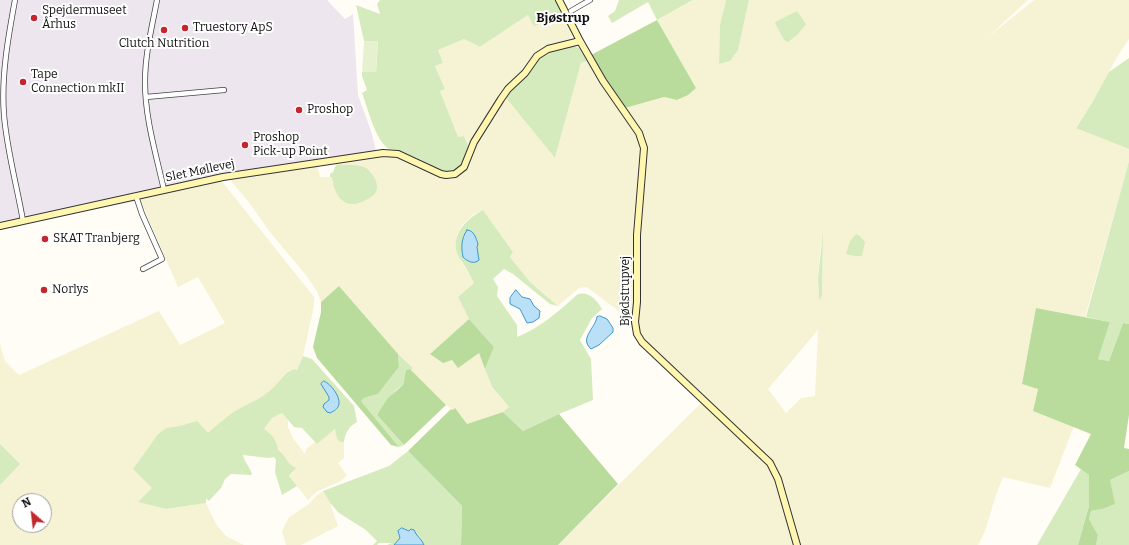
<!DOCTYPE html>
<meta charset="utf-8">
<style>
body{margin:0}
#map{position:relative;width:1129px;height:545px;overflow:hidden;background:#fffdf5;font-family:Bitter,serif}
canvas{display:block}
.north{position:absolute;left:12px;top:493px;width:40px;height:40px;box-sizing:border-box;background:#fff;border:1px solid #a0a0a0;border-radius:50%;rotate:332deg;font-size:11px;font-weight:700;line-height:16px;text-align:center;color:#111}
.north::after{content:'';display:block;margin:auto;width:14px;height:18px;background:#c4262e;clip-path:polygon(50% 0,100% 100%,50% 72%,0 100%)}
</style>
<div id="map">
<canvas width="1129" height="545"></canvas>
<div class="north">N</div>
</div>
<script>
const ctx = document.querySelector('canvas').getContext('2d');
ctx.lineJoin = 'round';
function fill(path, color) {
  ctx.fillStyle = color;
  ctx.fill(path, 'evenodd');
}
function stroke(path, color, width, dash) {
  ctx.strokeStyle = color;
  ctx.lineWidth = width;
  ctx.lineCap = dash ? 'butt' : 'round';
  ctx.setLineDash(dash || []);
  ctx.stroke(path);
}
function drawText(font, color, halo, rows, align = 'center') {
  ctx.font = font + ' Bitter,serif';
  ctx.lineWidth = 4;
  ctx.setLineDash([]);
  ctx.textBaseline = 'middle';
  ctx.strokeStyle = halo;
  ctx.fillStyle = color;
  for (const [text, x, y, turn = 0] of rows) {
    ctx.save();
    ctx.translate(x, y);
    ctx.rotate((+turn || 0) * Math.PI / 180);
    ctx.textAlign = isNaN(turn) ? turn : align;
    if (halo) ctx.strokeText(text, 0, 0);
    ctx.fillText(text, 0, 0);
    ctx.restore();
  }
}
fill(new Path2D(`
 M0,0h327l18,19 8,-5 5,81 14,39 5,21 -157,24 -80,21 -140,28z`), '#eee6ef');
fill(new Path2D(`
 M694,0h32l-6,25 -1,39 19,-14 11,-50h279l-40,37 46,-37h95v39l-10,15 -26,47 -17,26 53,22v12l-44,156 -49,-9 -14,76 16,4 -5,23 41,15 -24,62 -47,-11 -7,18 -11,36 -7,14h-179l-21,-75 -3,-6 -17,-17 -112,-105 -5,-7 -3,-10 3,-38 -1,-54 6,-75v-14l-1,-6 -20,-30 39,-11 14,3 18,-12 -39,-68zM823,235l-1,61 -3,3 -1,-20 2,-29zM818,330l-3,66 -14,2 -15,15 -18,-24z
 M528,15h36l5,11 3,10 -2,3 -24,7 -13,9 -16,23 -8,5 -8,11 -32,54 -5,-12 -6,2 -18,-47 5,-2 -10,-23 8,-3 -5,-13 26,-11 16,8z
 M587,61l13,22 38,56 2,11 -3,58 -4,30 1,42 -2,35 -3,4 -42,-32 -8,1 -21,18 -28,-24 -20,-25 3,-5 -30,-42 -10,5 -11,10 -5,10 1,21 5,8 11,19 -16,14 11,22 -39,35 49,-1 13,34 17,20 -6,5 -36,12 -12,-15 -2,1 -7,-5 -35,-35 2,-2 -15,-14 -59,-68 -18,16 -4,-11 -12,-17 -36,-43 -18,-26 -20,-24v-3l86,-13 3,12h12l1,7 25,20 15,-8 -1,-23 -9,-6 -27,-2 1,-3 40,-7 15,1 48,22 9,1 10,-2 10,-11 9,-24 18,-26 10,-18 49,60 26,-95z
 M220,179l94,118v9l-11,50 -6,14h-7l-16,18 -12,9 -30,16 -10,7 -14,14 -28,-8 -14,2 -8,6 -24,34 19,20 -14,14 27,7 40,-6 10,21 10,12 18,9h-244v-201l5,17 14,14 140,-64 21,34 45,-22 -27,-46 -20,10 -38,-87zM20,501h24v24h-24z
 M702,402l68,65 3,7 21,71h-236z
 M282,413l6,7v7l5,11 12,16 1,-5 9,-7 2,2 18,-15 5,13h4v16l-6,5 9,12 -6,6 -25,11 -8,8 -19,-24 5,-4 -4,-7 -5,-6 -3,-7 -5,-2 -13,-21 8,-11z
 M323,491l7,12 8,23 -37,19h-15l-4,-14 7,-14 20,-13 8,-9z`), '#f6f3d4');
fill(new Path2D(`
 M380,0h176l8,15 -30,11 -6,-11 -48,32 -16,-8 -26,11 5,13 -8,3 10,23 -5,2 18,46 6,-1 5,12c-6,13 -9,27 -27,23 -14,-7 -29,-16 -45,-21 -4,-1 -8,0 -11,-3 -12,-12 -18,-38 -24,-54l5,-3 -5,-14v-4h14l2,-30 -14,-1 -8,-36 24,9 -3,-10z
 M619,0h74l-36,20 -9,-18 -36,21 -4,-7 7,-5z
 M726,0h23l-11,50 -8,11 -11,3 1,-39z
 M797,11l9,13 -8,10 -10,8 -4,-2 -9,-17 2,-2z
 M573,46l6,2 8,13 -6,2 -26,95 -49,-60c5,-8 13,-14 19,-21 3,-3 5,-7 7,-11 10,-14 25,-18 41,-20z
 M1129,58v91l-53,-21 17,-27 16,-29z
 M1129,161v163l-6,-1 -14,38 -11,-2 12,-37 -24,-5z
 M336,165c8,0 19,-1 28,2 4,2 8,6 10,10 3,5 4,10 2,15 -3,5 -8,7 -12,9 -20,10 -30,-6 -32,-24h-2v-3l3,-2z
 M483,210l30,42 -3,5 20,25 28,24 -8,-2 -37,-30 -9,-5 -11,10 5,8 -1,9 20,29v12c23,-9 43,-27 61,-43 11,-3 19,6 24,15l-10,9 -12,22 11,19 2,41 -34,14 -36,17 -20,-19 6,-5 -17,-20 -7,-18 9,-22 -25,-28 -11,-22 16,-14c-4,-7 -7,-14 -11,-20 -2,-2 -4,-5 -5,-8 -8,-20 8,-36 25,-45z
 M823,230l-1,66 -3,4 -1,-21z
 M856,234l4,2 5,6 -3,14h-8l-8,-2 4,-13z
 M398,354l15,14 -2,2 -1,-1 -4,1 -3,15 -7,5 -19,25 27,30 -5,2 -38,-46 3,-3 14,-4 21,-27z
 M303,356l9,3 42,47 3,16c-8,4 -12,11 -13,20h-4l-3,-3 -2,-10 -18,15 -15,-16 -8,-1 -12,-14 -10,5 -8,11c8,5 13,12 14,21 8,4 7,13 18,18l-7,8 8,10 -15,9 -7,-23 1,-12 -2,-3 -6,1 -25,-3c1,7 8,13 9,20l-21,-1 -6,5 -4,9 -12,13 -3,-3v5l-40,6 -28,-7 14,-14 -19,-19 25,-35 8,-6 14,-2 17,-5 11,12c8,-7 15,-14 24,-20 14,-9 30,-14 42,-26 7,-6 14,-20 23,-17z
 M0,444l20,20 -20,21z
 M408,451l54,55 -1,39h-37c-3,-10 -13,-14 -22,-17l-4,6 2,4 -6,7h-7l5,-2h-13l-2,2h-4l4,-4 -11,-11 -27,-17 -9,-10 -7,-12 66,-25z
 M1081,469l8,6v31l-11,39h-41z
 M1129,471v74h-33l2,-10 -9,-16 2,-8 11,-2 8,-29z`), '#d5ebbd');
fill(new Path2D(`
 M657,20l39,68 -8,7 -11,5 -13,-3 -39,11 -19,-26 -15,-27z
 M339,286l59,68 1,13 -21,27 -14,4 -3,3 38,46 -8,-2 -74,-87 -4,-11 8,-35v-10z
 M1036,308l74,14 -12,37 11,2 14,-38 6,1v91l-5,33 5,1v22l-19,9 5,24 -13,5 -11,2 -2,8 9,16 -2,10h-18l11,-39v-31l-14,-10 16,-31 -58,-23 5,-22 -16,-5z
 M469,319l25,28 -9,22 -6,-16 -21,15 -6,-8 -9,3 -13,-9z
 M410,369l36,36 -42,40 -27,-30 11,-17 15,-13 3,-15z
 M455,408l12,16 36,-12 20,19 36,-17 59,70 -60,61h-97l1,-39 -54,-55 43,-42 2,1z`), '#b9dc9c');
fill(new Path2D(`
 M364,41h14l-2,31h-14z`), '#e6f2cf');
const water = new Path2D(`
 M467,230c7,0 9,8 11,14l-1,3 2,13c-5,5 -12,1 -16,-3 -2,-10 -2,-18 4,-27z
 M516,290l6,7 8,2 4,7 6,5 -1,7 -6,4 -6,1 -7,-14 -10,-5v-6z
 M600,316l7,3 6,9v4l-14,13 -8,4c-12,-11 4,-20 6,-32z
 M324,381c7,3 16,15 15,23 -1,5 -5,7 -9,9l-3,-1 -4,-5 1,-3 5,-4v-3l-8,-13z
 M402,528l7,3 2,-2 3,1c2,6 8,9 10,15h-30l6,-7 -2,-7z`);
fill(water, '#b9e0f7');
stroke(water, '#3f96cf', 1);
const street = new Path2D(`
 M15,0c-7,38 -14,77 -11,115 3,36 13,71 19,106
 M157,0c-5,27 -12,54 -12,82 0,36 11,72 19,108
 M571,11l19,-11
 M146,97l78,-7
 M136,196l6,18 20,45 -19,10`);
const secondary = new Path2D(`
 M559,0l21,41 23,40 36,52 5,15 -7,87v67l-2,20 2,12 5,8 128,121 8,16 19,66
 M0,226l223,-49 160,-24 15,1 43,20 5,1 9,-1 9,-7 10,-25 27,-43 7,-10 17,-16 12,-17 11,-7 32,-8`);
stroke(street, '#444', 6);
stroke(secondary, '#333', 8);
stroke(street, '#fff', 4.5);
stroke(secondary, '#fff6b0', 6);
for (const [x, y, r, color] of [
 [34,18,4,"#c4262e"],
 [185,28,4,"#c4262e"],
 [164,30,4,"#c4262e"],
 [23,82,4,"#c4262e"],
 [299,110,4,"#c4262e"],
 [245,145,4,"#c4262e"],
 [45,239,4,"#c4262e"],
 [44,290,4,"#c4262e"]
]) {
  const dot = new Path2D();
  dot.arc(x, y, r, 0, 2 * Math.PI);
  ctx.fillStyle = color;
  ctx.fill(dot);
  stroke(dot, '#fff', 1.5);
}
drawText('12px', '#111', '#fff', [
 ["Spejdermuseet",42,11],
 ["Århus",42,25],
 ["Truestory ApS",193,28],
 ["Clutch Nutrition",164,44,"center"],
 ["Tape",31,75],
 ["Connection mkII",31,89],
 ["Proshop",307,110],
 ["Proshop",253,138],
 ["Pick-up Point",253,152],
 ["SKAT Tranbjerg",53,239],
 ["Norlys",52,290]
], 'left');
drawText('12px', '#111', '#fff', [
 ["Slet Møllevej",200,171,-12],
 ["Bjødstrupvej",626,291,-90]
]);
drawText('bold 13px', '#111', '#fff', [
 ["Bjøstrup",563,18]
]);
</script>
